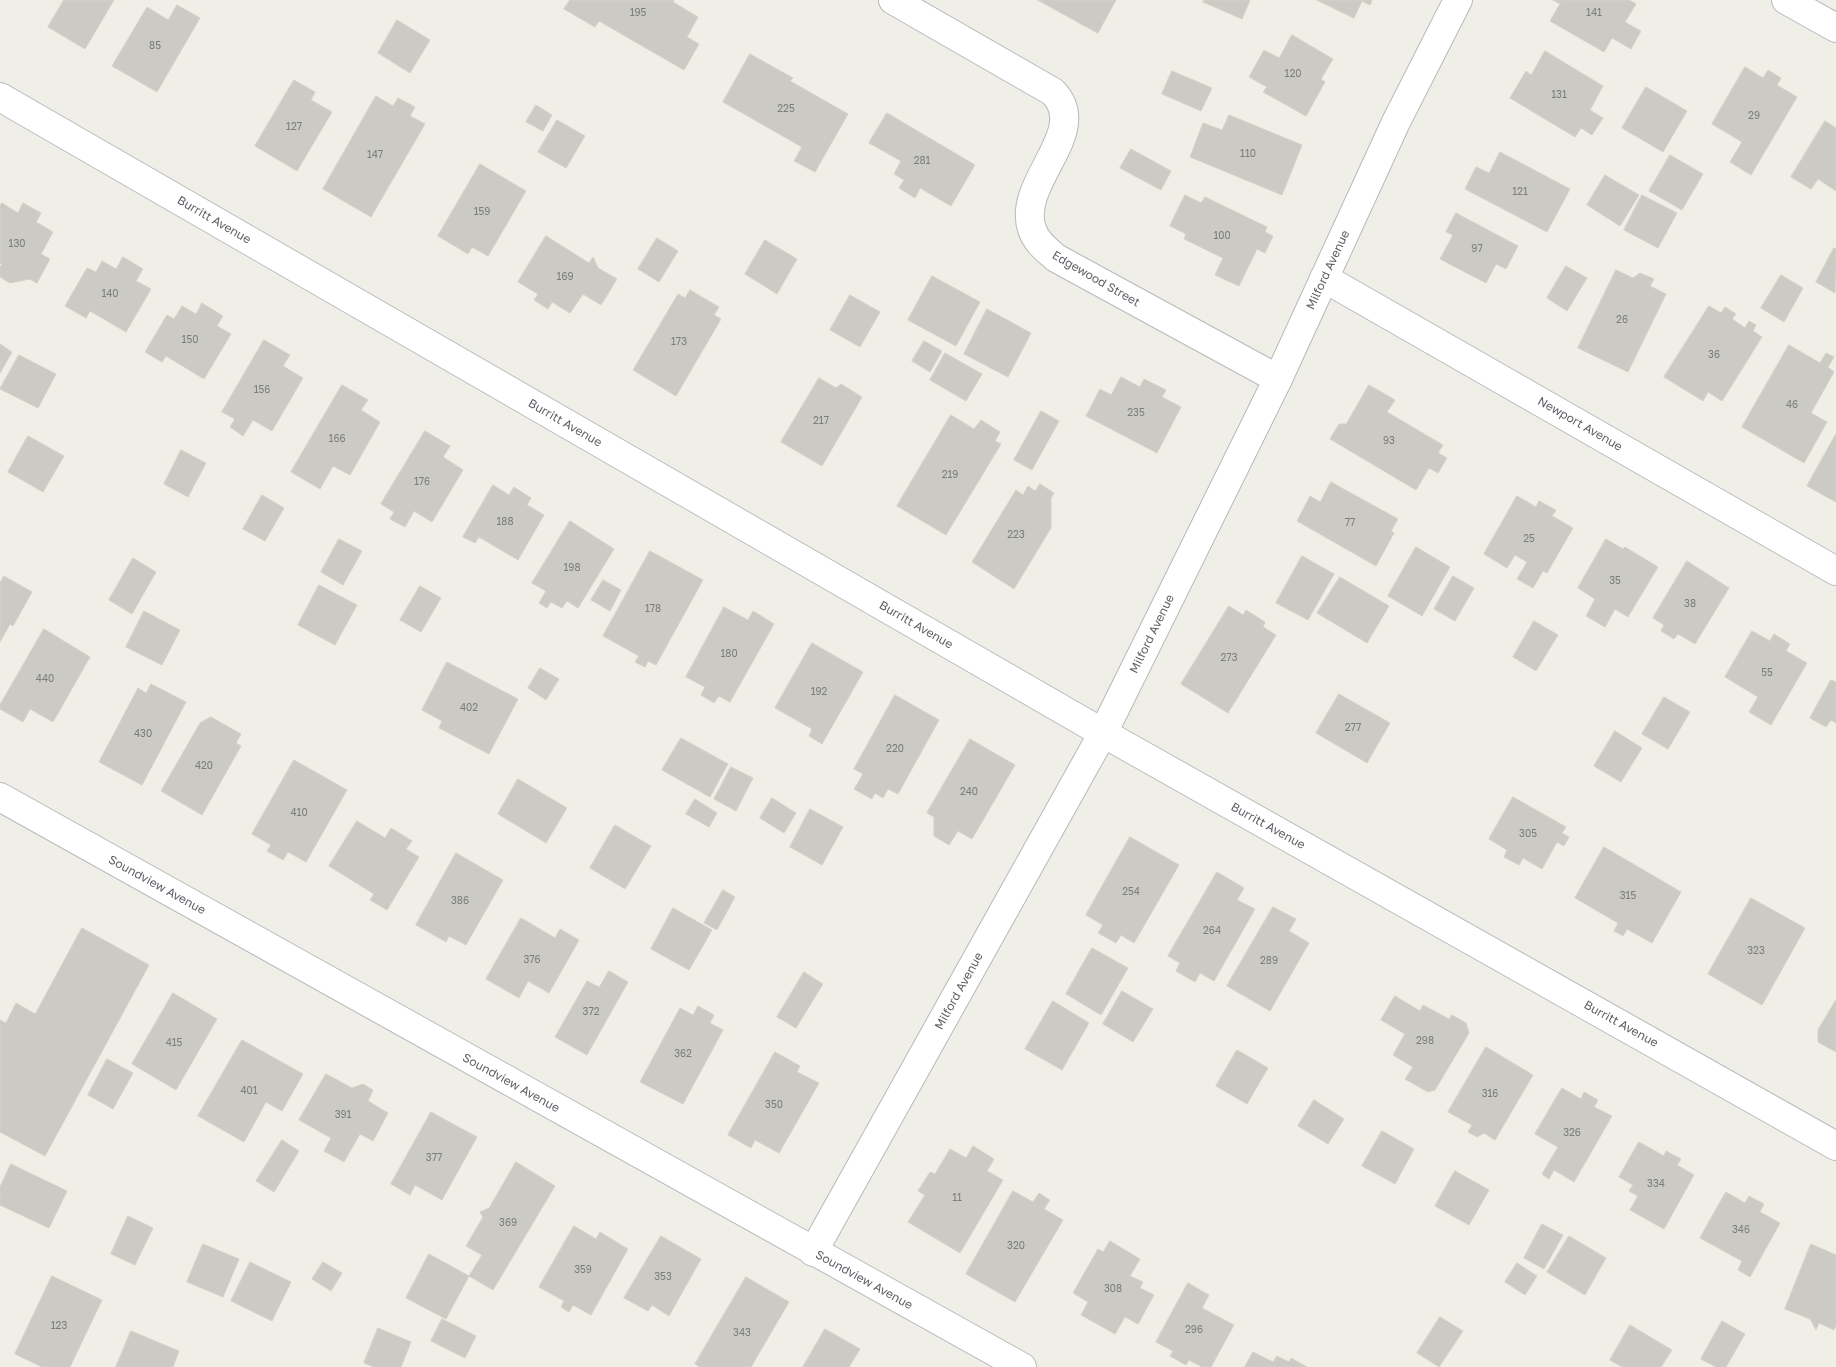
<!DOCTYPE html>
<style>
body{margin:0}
canvas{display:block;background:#f0efe7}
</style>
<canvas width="1836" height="1367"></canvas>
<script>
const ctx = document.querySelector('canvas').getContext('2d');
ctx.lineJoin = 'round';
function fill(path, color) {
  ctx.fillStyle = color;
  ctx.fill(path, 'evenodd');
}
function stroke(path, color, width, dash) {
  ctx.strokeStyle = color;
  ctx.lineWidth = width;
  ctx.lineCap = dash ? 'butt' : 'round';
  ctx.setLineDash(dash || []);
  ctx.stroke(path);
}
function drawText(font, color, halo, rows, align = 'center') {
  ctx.font = font + ' "Golos Text",sans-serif';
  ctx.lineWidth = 4;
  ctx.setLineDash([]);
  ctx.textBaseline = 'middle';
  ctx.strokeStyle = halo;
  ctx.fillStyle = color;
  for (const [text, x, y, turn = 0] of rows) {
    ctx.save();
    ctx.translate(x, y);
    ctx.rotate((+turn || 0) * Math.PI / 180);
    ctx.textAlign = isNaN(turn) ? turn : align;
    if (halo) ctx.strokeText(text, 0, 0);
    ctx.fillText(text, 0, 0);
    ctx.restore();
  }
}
const building = new Path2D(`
 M64,0h50l-29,49 -37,-22z
 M570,0h104l-1,2 25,15 -11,20 12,7 -15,26 -85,-49 -4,6 -31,-18z
 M1038,0h78l-18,33z
 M1204,0h46l-8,19 -39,-17z
 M1317,0h55l-2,5 -8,-4 -8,17z
 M1553,0h76l7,4 -11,18 16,9 -10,18 -19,-11 -8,14 -54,-31 10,-17z
 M177,5l23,13 -43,74 -45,-26 35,-59 21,13z
 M397,20l33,20 -20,33 -32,-20z
 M1292,35l41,24 -12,20 4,3 -19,34 -43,-24 4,-5 -18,-10 15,-27 15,8z
 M1545,51l58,35 -13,24 13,8 -11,17 -11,-7 -6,9 -65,-39 16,-27 5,4z
 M750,54l43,24 -3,3 58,33 -33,58 -21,-11 8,-14 -79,-45z
 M1745,67l18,11 5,-8 13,8 -4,7 20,12 -46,78 -21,-13 12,-20 -30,-18z
 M1172,71l40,17 -11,23 -39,-17z
 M294,80l21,12 -4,8 21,12 -35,59 -42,-25z
 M1646,87l41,24 -24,41 -41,-24z
 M376,96l17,10 5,-8 17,9 -5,9 15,8 -54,93 -48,-28z
 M536,105l16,10 -9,16 -17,-9z
 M887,113l88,52 -24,41 -31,-18 -5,10 -16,-10 5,-8 -10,-6 7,-13 -32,-18z
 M1229,115l73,30 -20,50 -92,-38 13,-34 19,7z
 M557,120l28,16 -19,32 -28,-16z
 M1825,121l11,7v63l-18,-12 -7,10 -20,-12z
 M1131,149l40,22 -10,19 -41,-22z
 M1500,152l70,37 -23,43 -82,-43 11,-22 13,6z
 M1670,155l33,19 -21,36 -33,-19z
 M480,164l46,27 -38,65 -16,-9 -4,7 -30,-18z
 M1605,175l34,20 -19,31 -33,-21z
 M1185,195l16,8 4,-6 62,30 -2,5 8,4 -8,17 -8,-4 -18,37 -24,-11 8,-17 -39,-19 2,-5 -16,-8z
 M1642,195l35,18 -19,35 -34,-18z
 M2,203l16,10 5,-10 18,10 -5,9 17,10 -12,22 9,5 -13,24 -7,-4 -20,4 -10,-6v-10l2,-3 -2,-1v-57z
 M1456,213l62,33 -12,23 -10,-5 -10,19 -46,-24 13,-24 -7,-3z
 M546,236l43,27 4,-6 5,11 19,11 -16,26 -18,-11 -13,19 -18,-11 -4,7 -14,-9 4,-6 -20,-12z
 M657,238l21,13 -19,31 -21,-13z
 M765,240l32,19 -20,35 -32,-20z
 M1834,248l2,1 -1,44 -19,-11z
 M123,257l20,12 -7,12 15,8 -25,43 -36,-21 -4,7 -21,-12 22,-38 9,4 6,-11 14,8z
 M1566,266l21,12 -20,33 -20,-13z
 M1616,270l17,8 7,-5 14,6 -4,7 16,8 -38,78 -50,-24z
 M1781,275l22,13 -19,34 -23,-14z
 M932,276l48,26 -24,44 -48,-26z
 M690,290l29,17 -5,8 7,4 -45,77 -43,-26 45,-76 7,4z
 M850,295l30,17 -20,35 -30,-17z
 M202,303l21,13 -6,10 14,8 -27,45 -38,-23 -4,6 -17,-10 22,-37 7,4 8,-13 14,8z
 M1709,306l12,7 4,-6 11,7 -4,5 13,9 4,-7 7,4 -3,6 9,6 -40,64 -14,-9 -5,9 -39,-24z
 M987,309l44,24 -23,44 -44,-23z
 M264,340l26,15 -7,11 20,12 -31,53 -19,-11 -10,16 -13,-9 5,-8 -13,-7z
 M924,341l18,10 -12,21 -18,-11z
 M0,344l12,8 -12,21z
 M1789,345l31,18 6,-10 8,4 -6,10 6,5 -23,41 16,9 -23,41 -62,-36z
 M945,353l37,21 -16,27 -36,-21z
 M19,355l37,19 -18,34 -38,-19z
 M1121,377l19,10 4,-8 22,11 -4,7 19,10 -24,46 -71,-37 14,-27 11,6z
 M819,378l17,10 5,-4 21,13 -40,69 -41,-24z
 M342,385l26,15 -7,10 19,12 -30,53 -17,-9 -13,23 -29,-17z
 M1369,385l26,15 -8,12 56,33 -5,8 9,5 -9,15 -9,-5 -13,22 -86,-51 9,-15h7z
 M1041,411l18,10 -27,49 -18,-10z
 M951,415l23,14 7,-9 19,12 -5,9 6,3 -55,91 -49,-29z
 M425,431l25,15 -7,11 20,13 -31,52 -18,-11 -9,16 -15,-8 4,-7 -13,-8z
 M1836,434v68l-29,-16z
 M28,436l36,20 -21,36 -35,-20z
 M181,450l25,13 -18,34 -24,-13z
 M1331,482l67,37 -7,12 3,2 -18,33 -79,-45 13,-25 10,6z
 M1040,484l14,9 -3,5v30l-37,61 -42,-27 44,-72 7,5 5,-9 7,5z
 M493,485l16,10 5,-8 17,11 -4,7 17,10 -26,45 -39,-23 -4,6 -12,-6z
 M262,495l22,13 -19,33 -22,-12z
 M1517,496l19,11 3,-6 17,9 -4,6 21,12 -26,45 -4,-2 -10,17 -16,-9 10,-17 -12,-7 -8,13 -23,-14z
 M570,521l44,28 -36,59 -11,-7 -5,7 -11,-6 -4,6 -8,-5 7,-12 -14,-8z
 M339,539l23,12 -19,34 -22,-13z
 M1606,539l17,10 2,-2 33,20 -30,50 -13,-8 -10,18 -19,-11 9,-17 -17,-11z
 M1416,547l34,20 -28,49 -34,-20z
 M650,551l53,29 -47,85 -8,-4 -3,6 -10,-5 4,-6 -36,-20z
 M1302,556l32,18 -26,46 -32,-17z
 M133,558l23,14 -24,42 -23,-14z
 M1687,561l42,27 -34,56 -17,-10 -4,5 -13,-8 3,-6 -11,-7z
 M4,576l28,16 -19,34 -3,-2 -10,18v-59z
 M1453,576l21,12 -19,33 -21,-12z
 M1340,577l49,29 -22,37 -50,-30z
 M603,580l18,10 -11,21 -19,-11z
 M319,585l38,20 -22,40 -37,-20z
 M420,586l21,12 -20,34 -21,-12z
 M1229,606l14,9 3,-5 19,12 -2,5 13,8 -48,78 -47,-29z
 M724,607l24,13 5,-9 21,13 -44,78 -11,-6 -5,7 -13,-8 4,-8 -19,-10z
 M144,611l36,19 -18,35 -36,-18z
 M1534,621l24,14 -22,36 -23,-14z
 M44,629l46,28 -37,65 -23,-13 -7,13 -23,-13v-4z
 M1752,631l18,10 4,-7 16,10 -4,7 21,12 -36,62 -22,-13 9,-15 -33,-20z
 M812,643l51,29 -41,72 -13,-8 3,-7 -37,-21z
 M447,662l71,37 -29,55 -50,-26 3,-7 -20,-11z
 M540,668l19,11 -13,21 -18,-12z
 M1831,680l5,2v41l-5,-3 -5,7 -16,-9z
 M151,684l35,18 -44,83 -43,-23 39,-74 8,5z
 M1339,694l51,29 -23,40 -51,-30z
 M895,695l44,25 -41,74 -10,-5 -5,9 -8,-5 -3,6 -18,-10 9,-15 -9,-5z
 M1664,697l26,15 -22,37 -26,-15z
 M211,717l30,17 -5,9 5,3 -39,69 -41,-24 39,-68z
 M1615,731l27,17 -21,34 -27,-16z
 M681,738l47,26 -18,33 -48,-27z
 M970,739l45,26 -43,74 -14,-8 -9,14 -15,-9v-19l-7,-4z
 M294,760l53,30 -41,72 -18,-10 -5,8 -16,-9 4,-6 -19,-11z
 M731,767l22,11 -17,33 -22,-12z
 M518,779l49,29 -21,35 -48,-29z
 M1513,797l53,30 -4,6 7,4 -5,9 -7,-4 -15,27 -19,-11 -4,7 -15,-8 3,-7 -18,-11z
 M772,798l24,15 -12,20 -24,-15z
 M695,799l22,14 -8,14 -23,-13z
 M810,809l33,18 -21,38 -32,-18z
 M357,821l28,17 6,-10 21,13 -6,8 13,8 -32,53 -17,-10 4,-6 -45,-28z
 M615,825l36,21 -26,43 -35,-21z
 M1130,837l49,28 -45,78 -13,-8 -5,8 -18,-10 5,-8 -17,-10z
 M1604,847l77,45 -29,51 -25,-14 -4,7 -9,-5 4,-8 -43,-25z
 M456,853l47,27 -37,65 -17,-9 -3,6 -30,-17z
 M1217,872l27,16 -7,12 18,9 -41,72 -14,-8 -5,9 -19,-11 4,-8 -12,-7z
 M723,890l12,7 -18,33 -13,-7z
 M1751,898l54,30 -43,77 -54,-31z
 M1273,907l23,12 -7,12 20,12 -39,68 -43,-25z
 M673,908l39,22 -23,40 -38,-21z
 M521,918l34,20 5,-9 19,11 -30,53 -21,-12 -9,17 -33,-19z
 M82,928l67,37 -104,191 -45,-24v-112l6,3 10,-20 19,11z
 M1092,948l36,20 -27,47 -35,-21z
 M609,971l19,11 -41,73 -32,-18 32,-56 12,6z
 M804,972l19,12 -27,44 -19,-11z
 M1122,991l31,18 -20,33 -30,-18z
 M173,993l44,26 -41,71 -44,-26z
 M1395,996l25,15 3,-6 26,14 3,-4 14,8 3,10 -34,57 -7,2 -23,-13 8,-12 -20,-12 12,-21 -24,-14z
 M1836,1000v52l-18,-10v-12z
 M1053,1001l36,22 -27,47 -37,-21z
 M698,1006l16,9 -4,8 13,7 -40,74 -43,-22 40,-74 13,7z
 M242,1040l61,34 -21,37 -16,-9 -22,40 -46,-26z
 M1486,1047l47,28 -38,65 -11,-7 -7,4 -9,-5 4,-7 -24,-13z
 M1237,1050l31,18 -21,36 -31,-18z
 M775,1052l25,14 -3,6 22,11 -40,70 -24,-13 -4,8 -23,-13z
 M107,1059l26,14 -20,36 -25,-14z
 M326,1074l26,14 11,-4 10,6 -5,11 20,12 -15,28 -13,-7 -16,28 -20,-11 7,-13 -32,-18z
 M1562,1088l19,11 3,-7 14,8 -4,7 18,9 -38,66 -20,-12 -5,9 -7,-5 16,-27 -23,-13z
 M1314,1100l30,19 -16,25 -30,-18z
 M431,1112l46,25 -35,63 -27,-15 -5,10 -19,-11z
 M1382,1131l32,18 -19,35 -33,-18z
 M282,1140l17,11 -25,41 -18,-11z
 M1639,1142l25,14 2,-5 15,8 -4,6 17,10 -30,54 -34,-19 8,-14 -9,-5 4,-6 -14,-8z
 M973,1146l21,13 -7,12 16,9 -43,73 -52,-31 17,-27 -7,-4 12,-19 5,2 15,-25 16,9z
 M516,1162l39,24 -62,104 -24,-14 13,-21 -16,-9 17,-29 -3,-5 9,-4z
 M11,1164l56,27 -18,37 -49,-23v-18z
 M1455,1171l34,19 -20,35 -34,-19z
 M1013,1191l20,11 6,-9 11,7 -6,9 19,11 -48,82 -49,-28z
 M1726,1192l19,11 4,-7 15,8 -4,8 20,11 -30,54 -12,-7 4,-9 -42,-23z
 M128,1216l25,12 -18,37 -24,-11z
 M1542,1224l21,11 -19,34 -20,-11z
 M574,1226l22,13 4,-7 28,17 -37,66 -18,-10 -4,7 -8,-5 3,-6 -25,-14z
 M661,1236l40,23 -32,57 -17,-11 -4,6 -24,-13z
 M1569,1236l37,22 -21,37 -38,-23z
 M1110,1241l30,18 -10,17 13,6 -3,6 14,7 -16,29 -13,-7 -10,17 -34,-19 7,-13 -15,-9 25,-44 5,3z
 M203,1244l36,15 -16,38 -36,-15z
 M1811,1244l25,11v70l-2,5 -15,-7 -3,7 -6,-11 -25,-10z
 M429,1254l40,22 -23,43 -40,-21z
 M250,1262l41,20 -19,39 -41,-20z
 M323,1262l19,11 -11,18 -19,-12z
 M1517,1263l20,13 -12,19 -20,-13z
 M52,1276l50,24 -32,67h-28l-27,-13z
 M746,1277l43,25 -38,65h-51l-5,-3z
 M1188,1283l21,12 -7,13 32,17 -23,42h-9l-13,-7 -3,5 -16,-9 3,-5 -17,-9z
 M1440,1317l23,14 -24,36 -22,-14z
 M442,1319l34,17 -11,22 -34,-17z
 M1722,1321l23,13 -19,33h-10l-15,-8z
 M1630,1325l42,25 -11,17h-39l-12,-7z
 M378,1328l33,14 -10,25h-27l-10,-4z
 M825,1329l35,20 -11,18h-46z
 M131,1331l48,20 -6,16h-57z
 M1253,1352l20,10 4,-6 12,6 2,-4 16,9h-62z`);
fill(building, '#cccac4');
stroke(building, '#d5d1c5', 1);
const minor = new Path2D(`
 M893,0l160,92c39,40 -37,90 -21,137 4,13 15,21 24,29l222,121
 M1786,0l50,28
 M0,97l1103,636 733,413
 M1324,278l512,293
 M0,797l1022,570
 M813,1252l290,-519 175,-354 118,-257 62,-122`);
stroke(minor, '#b7b9bd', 30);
stroke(minor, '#fff', 28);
drawText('10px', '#7a7c7e', null, [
 ["195",638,13],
 ["141",1594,13],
 ["85",155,46],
 ["120",1293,74],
 ["131",1559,95],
 ["225",786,109],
 ["29",1754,116],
 ["127",294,127],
 ["110",1248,154],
 ["147",375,155],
 ["281",922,161],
 ["121",1520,192],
 ["159",482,212],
 ["100",1222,236],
 ["130",17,244],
 ["97",1477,249],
 ["169",565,277],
 ["140",110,294],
 ["26",1622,320],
 ["150",190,340],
 ["173",679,342],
 ["36",1714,355],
 ["156",262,390],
 ["46",1792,405],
 ["235",1136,413],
 ["217",821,421],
 ["166",337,439],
 ["93",1389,441],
 ["219",950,475],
 ["176",422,482],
 ["188",505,522],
 ["77",1350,523],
 ["223",1016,535],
 ["25",1529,539],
 ["198",572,568],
 ["35",1615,581],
 ["38",1690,604],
 ["178",653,609],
 ["180",729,654],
 ["273",1229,658],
 ["55",1767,673],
 ["440",45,679],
 ["192",819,692],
 ["402",469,708],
 ["277",1353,728],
 ["430",143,734],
 ["220",895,749],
 ["420",204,766],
 ["240",969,792],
 ["410",299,813],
 ["305",1528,834],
 ["254",1131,892],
 ["315",1628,896],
 ["386",460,901],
 ["264",1212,931],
 ["323",1756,951],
 ["376",532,960],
 ["289",1269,961],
 ["372",591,1012],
 ["298",1425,1041],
 ["415",174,1043],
 ["362",683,1054],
 ["401",249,1091],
 ["316",1490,1094],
 ["350",774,1105],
 ["391",343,1115],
 ["326",1572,1133],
 ["377",434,1158],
 ["334",1656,1184],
 ["11",957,1198],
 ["369",508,1223],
 ["346",1741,1230],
 ["320",1016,1246],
 ["359",583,1270],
 ["353",663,1277],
 ["308",1113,1289],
 ["123",59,1326],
 ["296",1194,1330],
 ["343",742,1333]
]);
drawText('12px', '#5e6267', '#fff', [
 ["Burritt Avenue",214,220,30],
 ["Milford Avenue",1328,270,-65],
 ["Edgewood Street",1096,279,30],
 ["Burritt Avenue",565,423,30],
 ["Newport Avenue",1580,424,30],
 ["Burritt Avenue",916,625,30],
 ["Milford Avenue",1152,634,-64],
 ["Burritt Avenue",1268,826,29],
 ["Soundview Avenue",157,885,29],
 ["Milford Avenue",959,991,-61],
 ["Burritt Avenue",1621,1024,29],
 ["Soundview Avenue",511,1083,29],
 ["Soundview Avenue",864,1280,29]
]);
</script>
